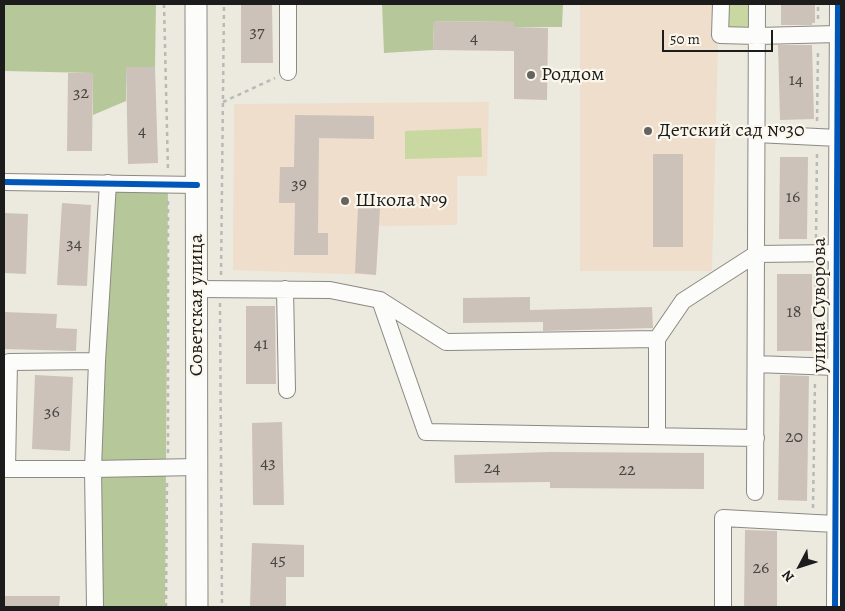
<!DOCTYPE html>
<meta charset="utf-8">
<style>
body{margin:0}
#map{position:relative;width:845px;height:611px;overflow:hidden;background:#eceade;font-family:Alegreya,serif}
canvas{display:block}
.frame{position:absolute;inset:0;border:5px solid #1c1c1c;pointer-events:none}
.north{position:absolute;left:775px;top:541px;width:50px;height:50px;-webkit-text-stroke:4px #fbf7ec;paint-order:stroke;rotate:230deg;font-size:14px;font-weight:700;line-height:20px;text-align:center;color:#1c1c1c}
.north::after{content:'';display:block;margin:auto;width:18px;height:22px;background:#1c1c1c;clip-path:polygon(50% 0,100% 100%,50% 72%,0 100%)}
.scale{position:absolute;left:662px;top:30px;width:111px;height:22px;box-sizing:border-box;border:2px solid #1c1c1c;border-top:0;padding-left:6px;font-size:15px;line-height:18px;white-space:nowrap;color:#1c1c1c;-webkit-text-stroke:4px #fbf7ec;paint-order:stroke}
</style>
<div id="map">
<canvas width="845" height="611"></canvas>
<div class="frame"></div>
<div class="north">N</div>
<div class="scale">50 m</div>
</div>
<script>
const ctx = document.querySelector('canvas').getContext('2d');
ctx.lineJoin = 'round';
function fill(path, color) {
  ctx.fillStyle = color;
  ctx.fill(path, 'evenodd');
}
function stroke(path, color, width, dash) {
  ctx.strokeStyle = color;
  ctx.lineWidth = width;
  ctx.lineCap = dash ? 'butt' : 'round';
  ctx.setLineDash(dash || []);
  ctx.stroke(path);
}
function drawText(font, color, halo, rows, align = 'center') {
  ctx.font = font + ' Alegreya,serif';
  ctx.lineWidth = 4.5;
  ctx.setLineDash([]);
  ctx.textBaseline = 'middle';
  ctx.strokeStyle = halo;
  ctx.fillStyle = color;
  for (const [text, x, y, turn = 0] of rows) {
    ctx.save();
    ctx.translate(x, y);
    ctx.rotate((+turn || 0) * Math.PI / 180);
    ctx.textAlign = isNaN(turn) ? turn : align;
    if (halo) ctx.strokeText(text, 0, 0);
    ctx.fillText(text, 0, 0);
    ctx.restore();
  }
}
fill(new Path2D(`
 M580,4h139l-7,267h-132z
 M489,102l-2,74h-30v49l-78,1 -3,49 -143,-5 1,-166z`), '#eedecb');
fill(new Path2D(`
 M721,4h36v32l-37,-1z
 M481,128l1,29 -77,2v-28z`), '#c9d7a0');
fill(new Path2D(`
 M4,4h152l-1,63 -29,1v33l-33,14v-42l-89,-2z
 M382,4h181l-1,23h-48v-5l-80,-1 -1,29 -49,3z
 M108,183l60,1 -3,423h-70z`), '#b6c899');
fill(new Path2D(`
 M241,4h31l1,59h-32z
 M781,4h34v19h-3v2h-31z
 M434,21l80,1v5l34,1 -1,72 -33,-1v-48l-81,-1z
 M778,45h34l2,74 -34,1z
 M126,67h29l3,96 -30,1z
 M68,73h25l-1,78h-25z
 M295,115l79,1v23l-55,-1 -1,95h10v22h-34l1,-52h-16l1,-36h14z
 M653,154h30v93h-30z
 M780,157h28l-1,82h-28z
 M62,203l29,2 -4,81 -30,-1z
 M358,207l22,1 -4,67 -21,-2z
 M4,213l24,1 -2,60 -22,-1z
 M777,274h35v77h-35z
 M530,297v13l122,-3 1,21 -110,3v-9l-80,1v-25z
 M246,306h29l1,78h-30z
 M4,312l53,2 -1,14 21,1 -1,22 -72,-2z
 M35,375l38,2 -3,74 -38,-2z
 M780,375l29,1 -2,125 -29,-1z
 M282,422l2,83h-31l-1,-82z
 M550,452l154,1v36l-154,-1v-6l-95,1 -1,-28z
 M745,530l32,1v76h-33z
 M252,543l52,2v32h-18v30h-36z
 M4,596h56l-1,11h-55z`), '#ccc2b9');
const minor = new Path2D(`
 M721,4l-1,31 37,1 81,-2
 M288,72v-68
 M756,134l82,4
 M4,182l193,3
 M197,289l133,1 50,10 46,132 330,6
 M285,289l2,101
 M380,300l66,42 211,-3 26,-38 73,-47 81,-1
 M657,339v97
 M756,364l80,3
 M4,469h89l4,-108 11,-178
 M7,469l2,-107 88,-1
 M755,492l2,-488
 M95,607l-2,-138 104,-2
 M723,607v-89l112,6
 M835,607l3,-603`);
const major = new Path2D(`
 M196,4l1,603`);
stroke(minor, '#8b8983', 18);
stroke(major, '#8b8983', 23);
stroke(new Path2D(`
 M164,4l4,167
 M818,19v-15
 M223,102l52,-24
 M817,121l1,-72
 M816,238l1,-86
 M221,275l3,-271
 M220,303l2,304
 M815,351l1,-82
 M168,453v-254
 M813,508l2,-127
 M166,607l1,-126`), '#b9b9b7', 2.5, [4, 4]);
stroke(minor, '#fcfcfa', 16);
stroke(major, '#fcfcfa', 21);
stroke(new Path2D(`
 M4,182l193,3
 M835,607l3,-603`), '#0057b8', 6);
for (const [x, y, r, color] of [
 [531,75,5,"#656460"],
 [648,131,5,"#656460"],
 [345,201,5,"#656460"]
]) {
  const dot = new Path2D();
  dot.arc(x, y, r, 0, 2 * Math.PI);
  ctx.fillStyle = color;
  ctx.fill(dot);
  stroke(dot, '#fbf7ec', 2);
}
drawText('18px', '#484643', null, [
 ["37",257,33],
 ["4",474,39],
 ["14",796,81],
 ["32",81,94],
 ["4",142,132],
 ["39",299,185],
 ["16",793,198],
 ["34",74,245],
 ["18",794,313],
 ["41",261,345],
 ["36",52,413],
 ["20",794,438],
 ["43",268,464],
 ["24",492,469],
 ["22",627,471],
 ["45",278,561],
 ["26",761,569]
]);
drawText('20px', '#1c1c1c', '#fbf7ec', [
 ["Роддом",541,75],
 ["Детский сад №30",658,131],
 ["Школа №9",355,201]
], 'left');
drawText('20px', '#1c1c1c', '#fbf7ec', [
 ["Советская улица",197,305,-90],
 ["улица Суворова",820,305,-90]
]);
</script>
